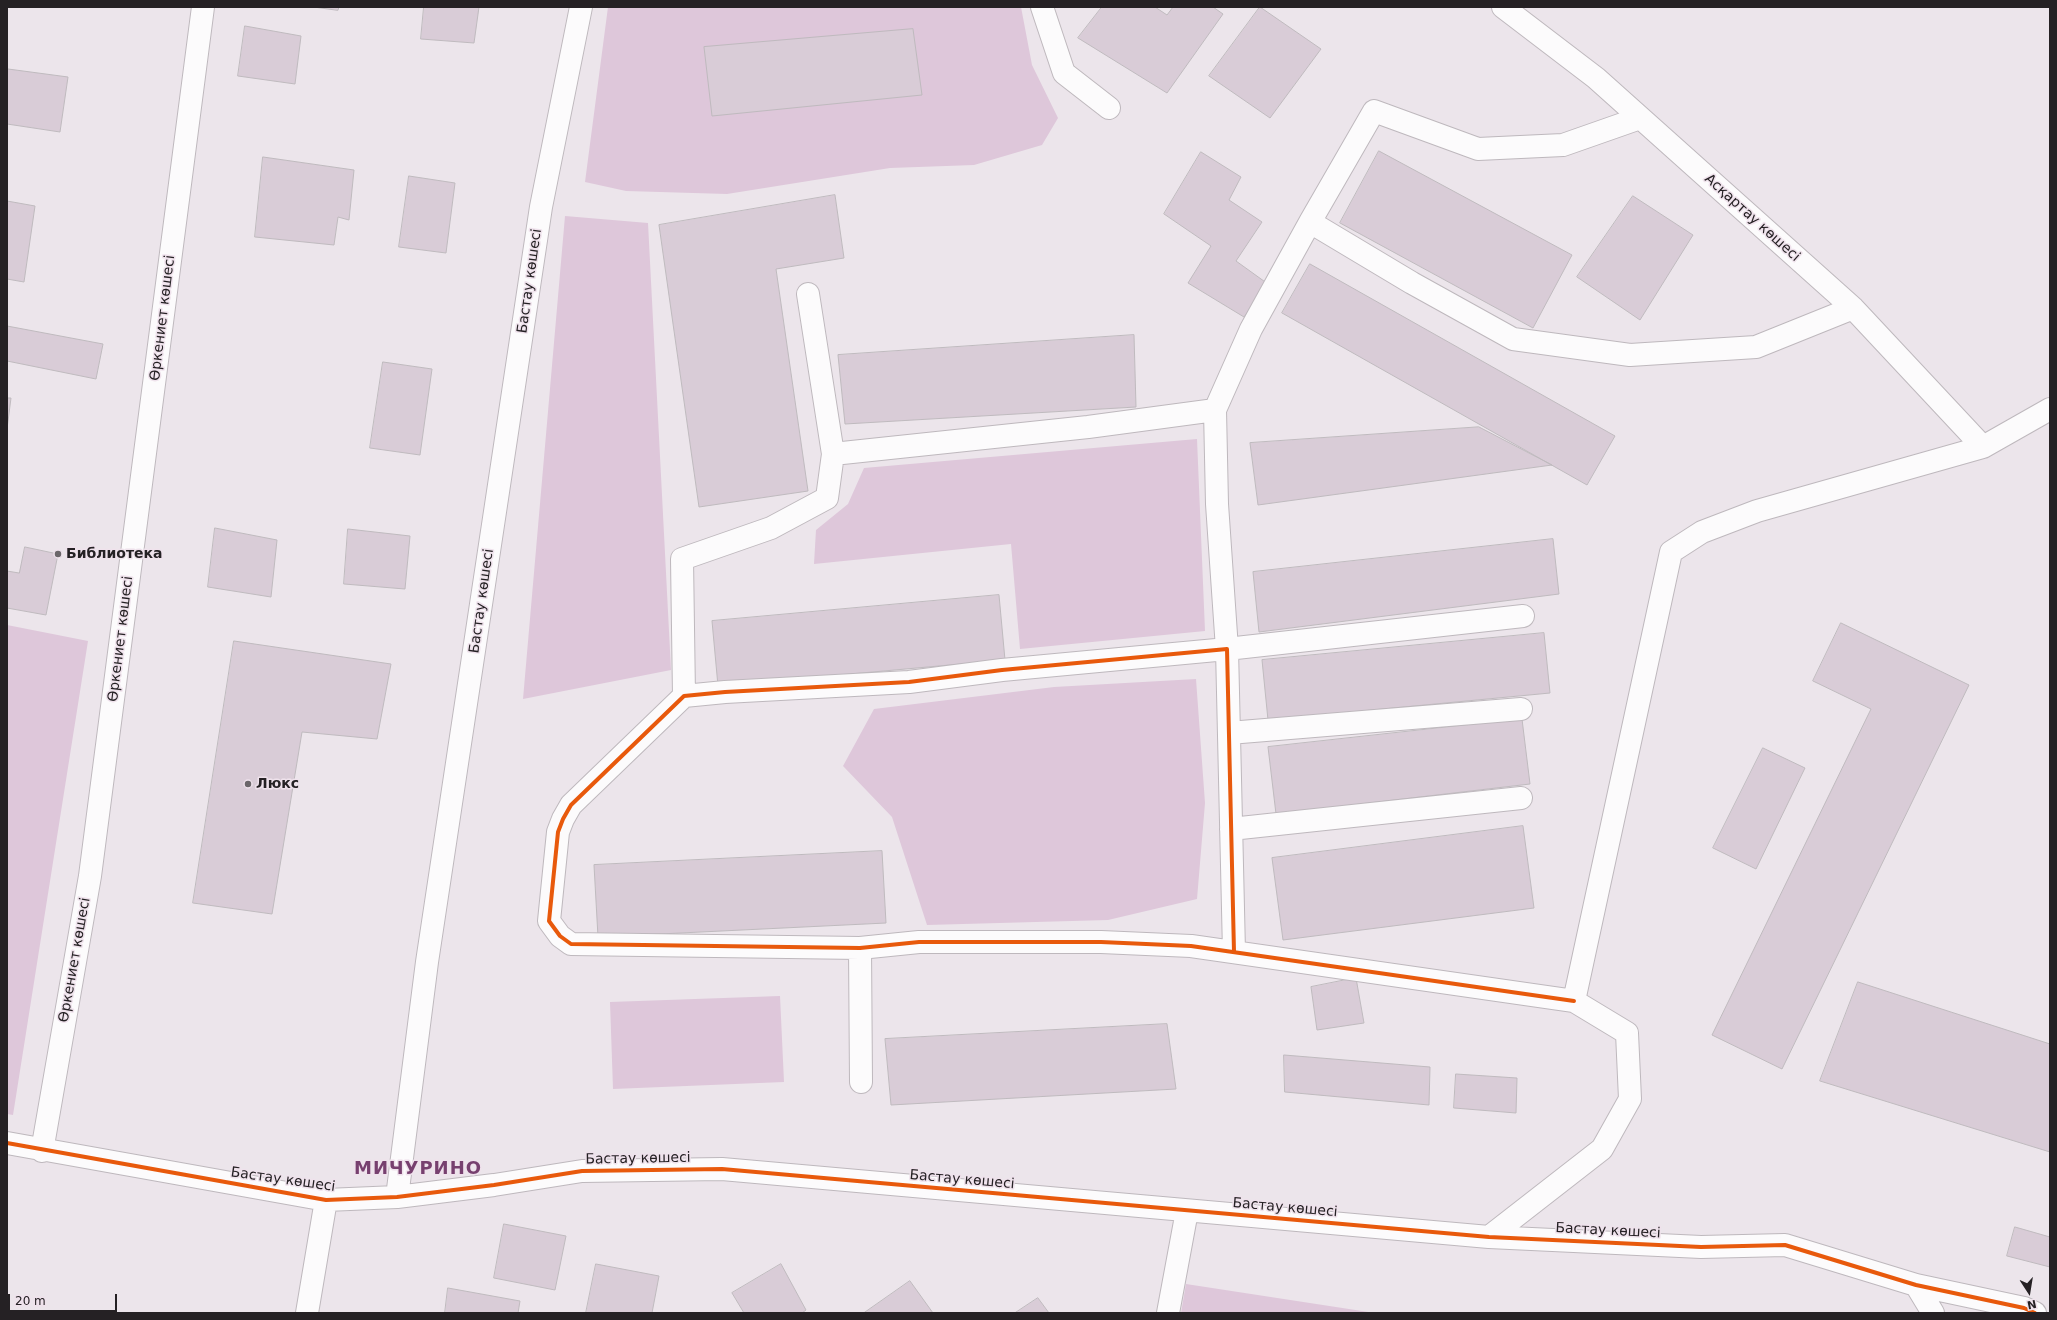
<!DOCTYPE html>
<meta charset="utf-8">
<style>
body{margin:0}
#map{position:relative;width:2057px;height:1320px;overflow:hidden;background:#ece5eb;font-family:"DejaVu Sans",sans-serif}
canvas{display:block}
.frame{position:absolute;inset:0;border:8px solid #252124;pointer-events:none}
.north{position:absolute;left:2009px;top:1272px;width:40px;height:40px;-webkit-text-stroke:3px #efe2ec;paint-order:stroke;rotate:168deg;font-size:11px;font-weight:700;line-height:16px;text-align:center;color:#252124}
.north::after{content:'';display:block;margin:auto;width:14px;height:18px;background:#252124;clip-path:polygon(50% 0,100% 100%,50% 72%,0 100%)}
.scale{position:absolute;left:8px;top:1294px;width:109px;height:18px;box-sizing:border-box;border:2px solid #252124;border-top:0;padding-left:5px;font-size:12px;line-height:14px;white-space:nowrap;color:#252124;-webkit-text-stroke:3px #efe2ec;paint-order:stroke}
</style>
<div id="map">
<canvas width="2057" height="1320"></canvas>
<div class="frame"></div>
<div class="north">N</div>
<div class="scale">20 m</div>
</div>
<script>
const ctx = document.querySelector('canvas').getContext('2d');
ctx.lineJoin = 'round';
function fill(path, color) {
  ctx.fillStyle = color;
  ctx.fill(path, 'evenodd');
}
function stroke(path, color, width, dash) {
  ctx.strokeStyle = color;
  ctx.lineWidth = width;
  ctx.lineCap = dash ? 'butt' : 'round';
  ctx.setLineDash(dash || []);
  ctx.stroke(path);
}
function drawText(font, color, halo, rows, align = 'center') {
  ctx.font = font + ' "DejaVu Sans",sans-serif';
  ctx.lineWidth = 3;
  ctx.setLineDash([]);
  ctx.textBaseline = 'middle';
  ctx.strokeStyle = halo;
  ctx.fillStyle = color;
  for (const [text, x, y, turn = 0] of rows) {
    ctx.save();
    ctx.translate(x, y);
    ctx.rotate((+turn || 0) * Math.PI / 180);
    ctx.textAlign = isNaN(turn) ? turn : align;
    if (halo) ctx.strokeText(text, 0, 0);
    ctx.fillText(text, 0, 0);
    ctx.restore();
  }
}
fill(new Path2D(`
 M608,7h413l11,58 26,53 -16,27 -68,20 -84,3 -163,26 -101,-3 -41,-9z
 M565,216l83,7 23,447 -148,29z
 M1197,439l8,192 -185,18 -9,-105 -197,20 2,-34 32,-26 16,-36z
 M7,625l81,16 -75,474 -6,-1z
 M1196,679l9,124 -8,96 -89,21 -181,5 -35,-108 -49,-51 31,-57 180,-22z
 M780,996l4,86 -171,7 -3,-87z
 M1186,1284l189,29h-194z`), '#dec7da');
const building = new Path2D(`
 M314,7h25l-1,3z
 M424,7h55l-5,36 -53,-4z
 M1102,7h53l12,8 6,-8h40l10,7 -56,79 -89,-55z
 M1260,7l61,42 -51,69 -61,-42z
 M245,26l56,10 -6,48 -57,-8z
 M913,29l9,66 -210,21 -8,-69z
 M8,69l60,8 -8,55 -53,-8z
 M1379,151l193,104 -39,73 -193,-105z
 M1201,152l40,25 -12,23 33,22 -26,39 32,23 -24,33 -56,-34 23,-37 -47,-32z
 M263,157l91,13 -5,50 -11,-3 -4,28 -79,-8z
 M409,176l46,7 -9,70 -47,-6z
 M835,195l9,63 -68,11 32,222 -109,16 -40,-282z
 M1633,196l60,39 -53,85 -63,-43z
 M7,201l28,5 -11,76 -17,-3z
 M1310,264l305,172 -28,49 -305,-172z
 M7,326l96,18 -7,35 -89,-18z
 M1134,335l2,72 -291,17 -7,-69z
 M383,362l49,7 -12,86 -50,-7z
 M7,398h4l-4,31z
 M1479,427l73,38 -294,40 -8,-62z
 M215,528l62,12 -6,57 -63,-10z
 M348,529l62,7 -5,53 -61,-5z
 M1553,539l6,55 -300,38 -6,-60z
 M25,547l33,7 -12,61 -39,-7v-37l12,2z
 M999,595l6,65 -287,26 -6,-65z
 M1841,623l128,62 -187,384 -70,-34 159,-326 -58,-28z
 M1544,633l6,60 -282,27 -6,-60z
 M234,641l157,23 -14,75 -75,-7 -30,182 -79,-11z
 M1522,719l8,65 -254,30 -8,-67z
 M1763,748l42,20 -49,101 -43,-21z
 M1523,826l11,82 -251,32 -11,-82z
 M882,851l4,72 -288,14 -4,-72z
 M1356,978l8,45 -47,7 -6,-43z
 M1858,982l192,62v108l-230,-71z
 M1167,1024l9,65 -285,16 -6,-66z
 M1284,1055l146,12 -1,38 -144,-13z
 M1456,1074l61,4 -1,35 -62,-5z
 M504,1224l62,12 -11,54 -61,-12z
 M2015,1227l35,10v30l-43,-11z
 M596,1264l63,12 -7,37h-66z
 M781,1264l25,46 -4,3h-58l-12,-20z
 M910,1281l23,32h-69z
 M448,1288l72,13 -2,12h-73z
 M1038,1298l11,15h-34z`);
fill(building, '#d9ccd7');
stroke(building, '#bfbabe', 1);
const minor = new Path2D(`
 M1042,7l22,66 45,35
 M1503,7l93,71 257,230 130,139
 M1640,118l-77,27 -85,4 -104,-38 -64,111 102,61 101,56 117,16 126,-8 97,-39
 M808,294l25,160 255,-27 127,-17 36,-81 59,-107
 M1215,410l2,94 10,145 296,-33
 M684,696l-2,-137 89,-31 56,-30 6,-44
 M1229,733l292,-24
 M1231,829l290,-31
 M860,948l1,134
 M1234,952l-7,-303 -225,21 -93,12 -184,10 -41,4 -113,109 -8,14 -5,13 -9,89 11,15 11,8 289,4 59,-6h182l90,4 383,55
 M7,1143l319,57 71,-3 97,-12 88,-14 140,-2 767,68 212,10 84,-2 131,40 108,23 11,5
 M42,1151l48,-275 113,-869
 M397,1197l30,-235 114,-755 40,-200
 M1489,1237l113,-88 28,-50 -3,-66 -53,-32 97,-449 31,-20 55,-21 226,-64 67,-38
 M1916,1285l17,28
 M307,1313l19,-113
 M1168,1313l19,-102`);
stroke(minor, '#beb8bd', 24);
stroke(minor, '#fcfbfc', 22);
stroke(new Path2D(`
 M1234,952l-7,-303 -225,21 -93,12 -184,10 -41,4 -113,109 -8,14 -5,13 -9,89 11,15 11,8 289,4 59,-6h182l90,4 383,55
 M7,1143l319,57 71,-3 97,-12 88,-14 140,-2 767,68 212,10 84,-2 131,40 108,23 11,5`), '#e8590c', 4);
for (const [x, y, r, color] of [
 [58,554,4,"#6b666a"],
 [248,784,4,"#6b666a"]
]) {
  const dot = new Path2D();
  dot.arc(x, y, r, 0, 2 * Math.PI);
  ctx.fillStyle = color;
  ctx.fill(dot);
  stroke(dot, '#efe2ec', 1.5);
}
drawText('14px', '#252124', '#efe2ec', [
 ["Асқартау көшесі",1752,218,42],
 ["Бастау көшесі",530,281,-82],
 ["Өркениет көшесі",163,318,-83],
 ["Бастау көшесі",482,601,-82],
 ["Өркениет көшесі",121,639,-83],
 ["Өркениет көшесі",75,960,-80],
 ["Бастау көшесі",638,1159,-1],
 ["Бастау көшесі",283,1180,8],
 ["Бастау көшесі",962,1180,5],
 ["Бастау көшесі",1285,1208,5],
 ["Бастау көшесі",1608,1231,3]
]);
drawText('bold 14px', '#252124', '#efe2ec', [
 ["Библиотека",66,554],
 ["Люкс",256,784]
], 'left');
ctx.letterSpacing = '1px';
drawText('bold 18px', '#77406f', '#efe2ec', [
 ["МИЧУРИНО",418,1169]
]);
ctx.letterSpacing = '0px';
</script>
